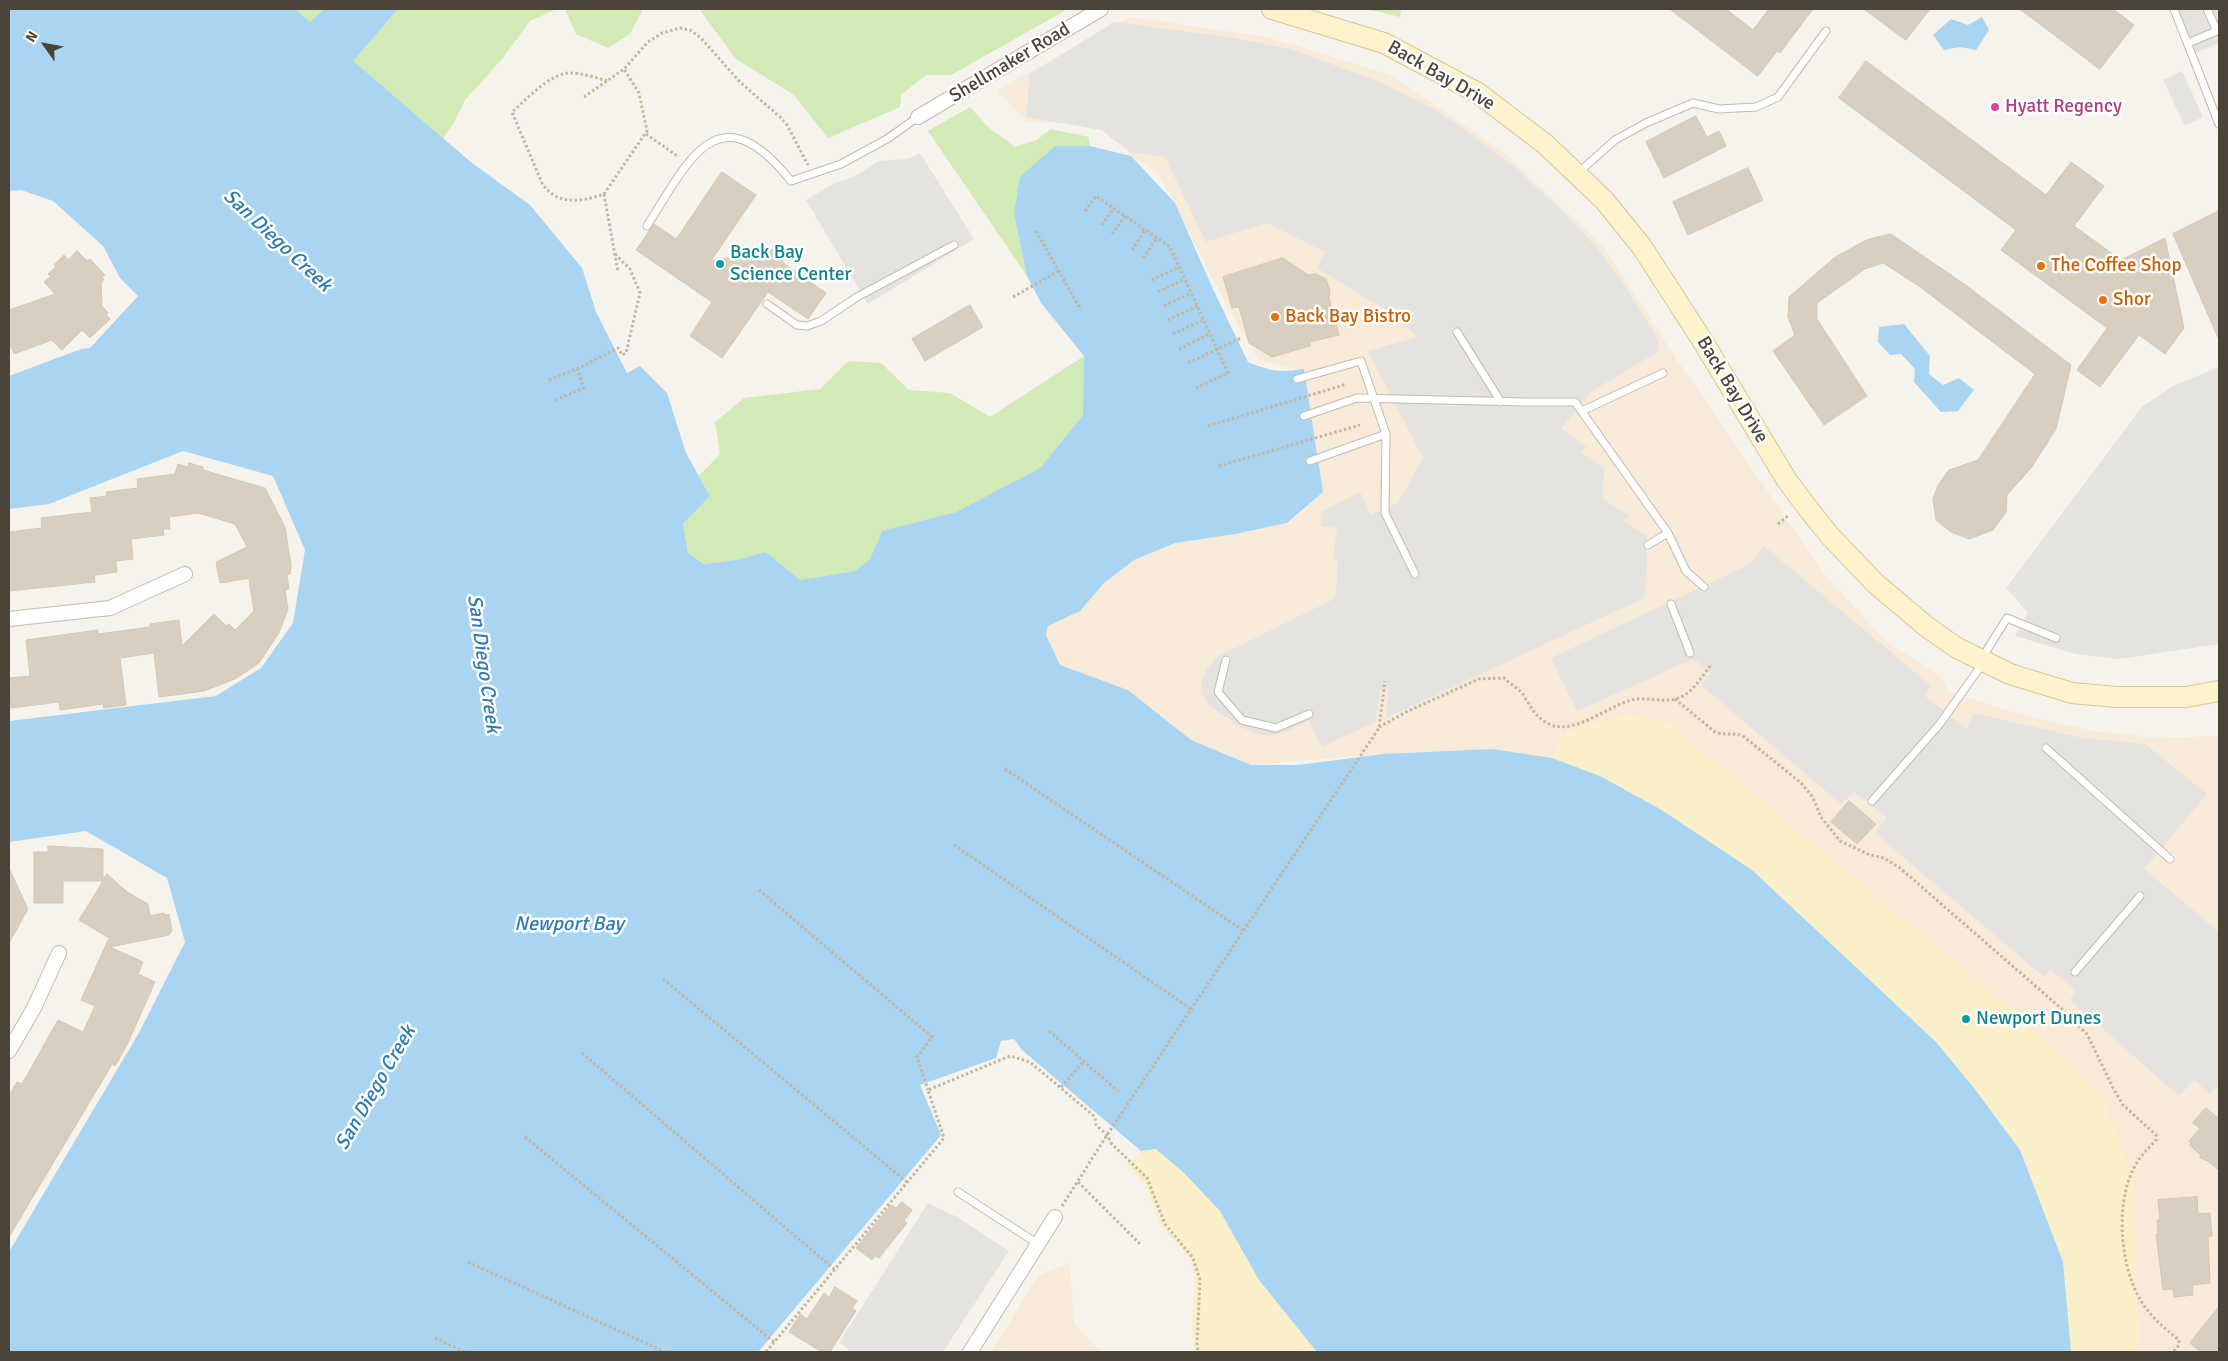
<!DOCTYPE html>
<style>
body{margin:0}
#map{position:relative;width:2228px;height:1361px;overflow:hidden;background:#f6f3ec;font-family:Signika,sans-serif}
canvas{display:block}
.frame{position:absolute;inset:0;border:10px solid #4b4439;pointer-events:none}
.north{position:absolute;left:20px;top:20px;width:50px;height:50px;-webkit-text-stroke:4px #fff;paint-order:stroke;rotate:302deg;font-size:14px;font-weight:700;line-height:20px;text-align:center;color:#4b4439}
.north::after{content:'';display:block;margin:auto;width:18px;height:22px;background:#4b4439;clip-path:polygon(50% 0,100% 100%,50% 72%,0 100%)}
</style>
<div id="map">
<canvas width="2228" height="1361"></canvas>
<div class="frame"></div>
<div class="north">N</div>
</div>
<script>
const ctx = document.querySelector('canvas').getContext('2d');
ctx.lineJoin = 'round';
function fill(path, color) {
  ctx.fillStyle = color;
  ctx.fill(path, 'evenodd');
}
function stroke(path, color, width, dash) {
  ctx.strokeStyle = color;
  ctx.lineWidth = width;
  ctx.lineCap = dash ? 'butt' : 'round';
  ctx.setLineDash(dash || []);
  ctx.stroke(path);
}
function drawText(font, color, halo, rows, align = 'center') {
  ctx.font = font + ' Signika,sans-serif';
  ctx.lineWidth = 5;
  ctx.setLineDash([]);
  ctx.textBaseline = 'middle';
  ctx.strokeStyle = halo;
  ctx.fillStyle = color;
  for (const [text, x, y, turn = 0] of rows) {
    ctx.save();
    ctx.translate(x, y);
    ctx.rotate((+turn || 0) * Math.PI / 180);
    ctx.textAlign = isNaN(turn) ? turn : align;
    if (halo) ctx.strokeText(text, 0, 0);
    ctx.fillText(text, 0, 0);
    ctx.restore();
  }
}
fill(new Path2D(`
 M1130,17l137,20 121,37 114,77 102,96 71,110 150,218 63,68 53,34 7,14 78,25 68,15 64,7 61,-2v616h-81l-2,-90 -34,-166 -104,-100 -329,-273 -103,10 -14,25 -60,-9 -109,5 -132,11 -60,-25 -63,-50 -68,-25 -14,-30 2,-9 32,-15 24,-28 30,-23 41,-17 114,-20 34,-31 -21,-122 -43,-9 -32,-55 -69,-134 -27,-16 -18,-29 -87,-6 -29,-31z
 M1070,1263l4,61 27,28h-110l48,-77z`), '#f7ead8');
fill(new Path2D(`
 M295,9h29l-14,13z
 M398,9h159l-27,12 -28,38 -37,41 -10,21 -12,17 -91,-77z
 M565,9h78l-13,25 -22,14 -32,-14z
 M699,9h369l-117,66h-25l-25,20 -1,12 -72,31 -34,-43 -58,-36z
 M1366,9h35l-1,8z
 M970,107l18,20 27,20 22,-7 13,-11 39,8 1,9h-35l-41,68 13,62 -99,-145z
 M1084,356l-1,59 -43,53 -84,44 -74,19 -12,28 -15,12 -55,9 -34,-28 -30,8 -32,4 -16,-11 -5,-29 27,-28 -11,-20 21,-22 -5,-32 29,-24 76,-9 28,-28 33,2 28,27 41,3 40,24z`), '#d2eab5');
fill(new Path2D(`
 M1627,714l42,9 329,273 104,100 32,82 4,174h-67v-5l-51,-197 -46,-62 -38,-46 -184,-172 -92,-61 -60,-33 -48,-18 14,-25z
 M1156,1149l28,24 36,38 39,69 58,72h-122l-3,-23 3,-51 -7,-22 -27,-30 -15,-40 -19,-21 14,-14z`), '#f9efc9');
fill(new Path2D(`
 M2174,9h45v34l-25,11z
 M1114,22l113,15 63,12 93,34 52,27 41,28 44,34 44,41 33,35 24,32 38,61 -2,11 -66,40 -30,37 26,18 -7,4 24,17 -1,31 27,17 -7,4 24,16v30l-3,32 -258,120 2,-30 -8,3 -5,31 -53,25 -13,-26 -24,11 -14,4 -16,-3 -16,-7 -29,-20 -7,-10 -2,-13 5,-13 11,-13 115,-57 4,-6 2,-33 -5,-1 4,-32 -16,-2 2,-15 37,-19 11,23 27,-12 25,-45 -55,-107 50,-14 -26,-23 -75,-46 8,-16 -56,-28h-6l-57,18 -41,-85 -35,-5 -29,-22 -75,-13 4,-43z
 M2182,71l21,46 -18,9 -22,-46z
 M920,153l54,86 -106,65 -62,-104 27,-16 22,-8 24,-15 29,-2z
 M2219,367v277l-100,15 -43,-5 -61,-18 13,-23 -22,-25 136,-181 31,-21z
 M1764,546l167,140 -6,10 42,33 6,-16 110,25 62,6 62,50 -63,75 75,63v152l-9,10 -16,-14 -15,16 -109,-96 6,-10 -26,-21 -6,8 -169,-144 12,-15 -33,-26 -13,12 -140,-119 10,-12 -18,-14 -116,52 -26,-53 199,-94z
 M928,1203l29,14 52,34 -66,101h-96l2,-3 -10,-6z`), '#e5e3e0');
fill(new Path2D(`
 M9,9h286l15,13 14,-13h74l-45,52 119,102 58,42 52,63 14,44 31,61 13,-7 27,27 19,60 24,43 -27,28 5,29 16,11 32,-4 30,-8 34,28 55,-9 15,-12 12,-28 74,-19 84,-44 43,-53 1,-59 -43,-53 -14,-27 -13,-62 6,-37 35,-31h35l41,10 44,47 37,84 36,75c23,9 31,11 56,7l19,123 -36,31 -52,11 -60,9 -41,17 -30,23 -24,28 -32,15 -2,9 14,30 68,25 63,50 60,25h47l85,-11 109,-5 60,9 48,18 60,33 92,61 184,172 38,46 46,62 43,112 8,90h-754l-58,-72 -39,-69 -36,-38 -28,-24 -15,2 -119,-101 -8,-11 -13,2 -5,17 -76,27 21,50 -183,217h-749v-100l131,-221 45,-89 -18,-64 -81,-47 -77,11v-121l207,-25 45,-28 32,-45 12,-73 -32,-74 -90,-25 -134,53 -40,5v-133l72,-27 9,-1 48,-52 -18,-18 -17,-32 -50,-45 -32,-11 -12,1z
 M1982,17l7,13 -13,20 -16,-3 -16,3 -11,-15 18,-16 17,6z
 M1904,324l26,32 -1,18 14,11 16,-7 15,12 -16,21 -17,1 -27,-30 1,-13 -14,-15 -11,1 -12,-13 1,-15z`), '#a9d4f2');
const building = new Path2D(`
 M1670,9h56l27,21 16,-21h44l-33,44 -3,-2 -19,25z
 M1864,9h66l-24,31z
 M2020,9h93l21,16 -34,44z
 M1866,61l180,134 25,-33 33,24 -30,40 47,34 44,-22 19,90 -19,26 -26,-19 -39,52 -23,-17 30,-42 -106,-78 15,-20 -177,-132z
 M1696,116l11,21 12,-6 7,15 -62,32 -18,-36z
 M1748,168l15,32 -75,35 -15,-33z
 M722,172l34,23 -45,66 81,-15 -10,16 44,31 -18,26 -40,-27 -46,66 -32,-22 22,-34 -76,-52 18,-26 22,15z
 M2219,211v129l-46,-106z
 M1891,234l76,52 104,79 -15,64 -25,39 -24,27 -1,17 -13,18 -24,9 -18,-7 -15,-12 -3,-21 5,-14 11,-15 29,-10 57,-86 -119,-90 -33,-21 -18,6 -48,34v16l50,77 -43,29 -51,-74 22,-16 -7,-18 1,-20 45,-39 32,-18z
 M77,251l10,10 3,-2 15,16 -3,2 2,2 -3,4 1,23 6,7 -2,2 4,4 -20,19 -8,-8 -20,20 -10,-10 -38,14 -5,-13v-31l46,-16 -11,-12 7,-6 -3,-2 8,-7 -2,-2 10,-10 4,5z
 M1283,258l25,17 8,-1 10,5 4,12 -1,7 10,37 -29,7v4l-38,11 -23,-14 -10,-36 -7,1 -9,-31z
 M970,305l13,22 -58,34 -13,-22z
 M189,463l14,4v3l62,18 20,39 6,38 -1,9 -3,1 2,14 -4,1 3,19 -9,24 -20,30 -24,16 -31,12 -45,6 -5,-44 -34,5 6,47 -22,3 -1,-4 -43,6 -1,-8 -48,6 -2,-30 21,-2 -4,-36 72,-10v4l52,-7v-3l29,-4 3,26 32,-32 12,12 3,-2 6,6 19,-19 -5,-31 2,-2 -31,5 -4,-21 31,-15 -12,-23 -37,-11 -29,4 1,12h-7l1,6 -33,4 2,20 -17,2 1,11 -23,3 1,7 -86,9v-59l33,-4 -1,-10 51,-6 -2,-14 17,-2 -1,-4 32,-4 -1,-9 38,-5 3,-10 10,3z
 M1849,801l27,23 -19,20 -26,-22z
 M48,846l55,3v31l4,-6 19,17 22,13 2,12 14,-3 1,2 4,-1 3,16 -3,5 -59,12 33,15 -5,12 17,8 -29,65 -11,19 -3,-2 -8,14 -95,159v-141l8,-14 5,2 36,-64 25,12 12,-26 -14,-6 28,-62 -30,-18 24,-39h-40v22h-29v-51h14z
 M9,868l19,41 -19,34z
 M2206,1108l13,11v51l-11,-9 -8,-3v-4l-11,-9 2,-2 -2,-2 11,-13 -7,-5z
 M2197,1197l1,17 12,-1 2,23 -4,1 2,46 -18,2 1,10 -19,2 -1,-8 -10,1 -7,-56h2l-1,-14h3l-2,-20z
 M902,1202l10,8 -8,11 3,2 -28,35 -4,-2 -3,4 -16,-12 35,-43 5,3z
 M835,1287l22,14 -5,7 4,3 -26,41h-8l-33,-20 11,-18 7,5 17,-26 5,4z
 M2219,1307v45h-18l-11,-9z`);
fill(building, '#d8cfc1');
stroke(building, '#d3c7b4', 1);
const lane = new Path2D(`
 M2174,9l45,115
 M2207,9l10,22
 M2188,43l31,-13
 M1579,172l36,-32 31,-17 47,-20 26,6 37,-2 22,-10 48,-66
 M647,226c42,-66 71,-136 144,-45l50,-17 46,-25 31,-22
 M767,304l30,21 10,1 14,-5 36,-24 97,-52
 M1457,332l44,70
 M1297,379l64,-18 25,73 -1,79 30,61
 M1582,411l81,-38
 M1304,416l53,-18 168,4h50l93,131 18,38 18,16
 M1310,461l76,-27
 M1648,545l20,-12
 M1671,604l19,49
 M1982,658l25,-40 49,20
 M1226,660l-8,32 24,28 34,8 33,-14
 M2046,748l124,111
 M1872,801l67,-76 44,-62
 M2075,972l65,-76
 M958,1192l80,52`);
const street = new Path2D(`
 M918,117l183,-108
 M9,619l101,-11 75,-34
 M9,1051l25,-43 25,-55
 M970,1352l85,-135`);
const secondary = new Path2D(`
 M1272,9l112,34 94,50 67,51 59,56 38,47 60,93 84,139 20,27 24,30 46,48 51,43 30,21 53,26 62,19 44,4h70l33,-6`);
stroke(lane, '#c2bbae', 9);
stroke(street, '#c2bbae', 16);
stroke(secondary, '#d6c79b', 22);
stroke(new Path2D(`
 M607,81c-12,-4 -26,-8 -38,-8 -20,1 -43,27 -57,39l30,71c14,23 40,19 62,11l43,-63 -8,-38 -15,-24
 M584,97l40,-28 24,-27 14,-9 18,-5 10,2 11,8 39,44 40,35 7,8 21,40
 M646,134l33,23
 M604,194l14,78
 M1085,211l11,-15 74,51 58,126 -32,15
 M1102,225l12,-17
 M1036,231l45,79
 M1112,234l13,-18
 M1132,250l13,-20
 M1143,258l14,-20
 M1152,280l27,-13
 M1158,292l27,-13
 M1013,297l46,-26
 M1164,306l27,-13
 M1168,320l29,-14
 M1173,334l30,-14
 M1179,349l31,-15
 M1188,363l53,-25
 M549,380l28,-11 41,-21 4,7 4,-2 14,-60 -10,-24 -16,-16
 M555,400l29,-12 -7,-19
 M1208,426l139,-42
 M1219,466l141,-41
 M1778,524l11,-9
 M1675,699l40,33c10,4 18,0 28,4l58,47 11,13 9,21 19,24 30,14 14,3 16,10 163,142 24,24 26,54 10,17 33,30v5c-6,7 -13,13 -18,21 -24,36 -19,104 3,140 10,16 23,27 38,39v5l-6,7
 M1379,727l29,-16 71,-32 25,-1c6,6 16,11 20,18 7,11 12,22 25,28 23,12 58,-17 82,-24 18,-4 34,5 52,-4 11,-6 20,-21 28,-31
 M1005,769l239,162
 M954,845l237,164
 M759,890l173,147 -15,20 11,33
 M663,979l245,204
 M1049,1031l69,60
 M582,1053l253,217
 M1061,1087l23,-26
 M525,1137l249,205
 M1078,1182l63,63
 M1062,1206l45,-71 272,-407 6,-47
 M468,1262l197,90
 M435,1338l30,14
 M766,1352l178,-214 -16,-48 82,-34 20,6 65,55 1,8 11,10 4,8 36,35 18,46 28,34 7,22 -3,63 1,9`), '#c4b79f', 3, [2.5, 2.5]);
stroke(lane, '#fff', 7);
stroke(street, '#fff', 14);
stroke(secondary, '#fff3cd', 20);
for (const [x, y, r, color] of [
 [1995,107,5,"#d1479c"],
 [720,264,5,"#0f9aa8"],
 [2041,266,5,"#e8710a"],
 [2103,300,5,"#e8710a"],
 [1275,317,5,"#e8710a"],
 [1966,1019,5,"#0f9aa8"]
]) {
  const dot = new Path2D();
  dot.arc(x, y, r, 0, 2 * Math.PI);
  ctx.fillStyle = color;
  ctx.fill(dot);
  stroke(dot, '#fff', 2);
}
drawText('19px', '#4b4439', '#fff', [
 ["Shellmaker Road",1010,63,-31],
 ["Back Bay Drive",1441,76,30],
 ["Back Bay Drive",1732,390,59]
]);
drawText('19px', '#b23c85', '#fff', [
 ["Hyatt Regency",2005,107]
], 'left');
drawText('19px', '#0d838f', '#fff', [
 ["Back Bay",730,253],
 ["Science Center",730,275],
 ["Newport Dunes",1976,1019]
], 'left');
drawText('19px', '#c56008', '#fff', [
 ["The Coffee Shop",2051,266],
 ["Shor",2113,300],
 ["Back Bay Bistro",1285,317]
], 'left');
drawText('italic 20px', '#2e7ab2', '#fff', [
 ["San Diego Creek",277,241,43],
 ["San Diego Creek",483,664,82],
 ["Newport Bay",569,925],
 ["San Diego Creek",376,1088,-60]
]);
</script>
